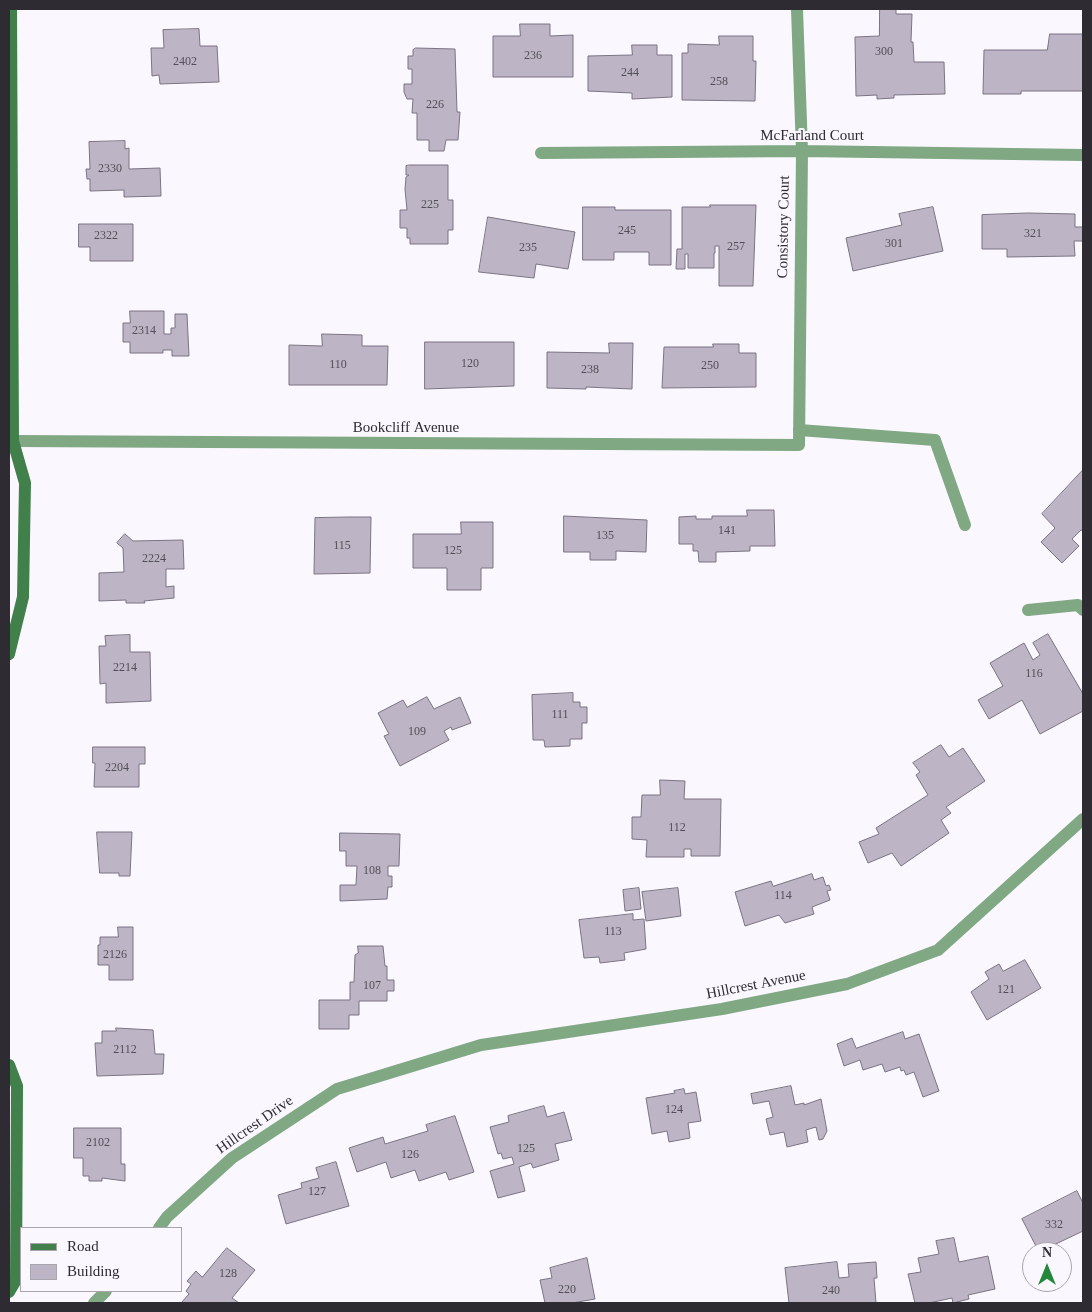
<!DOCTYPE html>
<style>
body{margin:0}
#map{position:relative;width:1092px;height:1312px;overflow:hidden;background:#faf7ff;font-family:"Times New Roman",serif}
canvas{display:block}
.frame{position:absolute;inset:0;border:10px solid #2f2b32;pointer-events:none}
.legend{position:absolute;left:20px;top:1227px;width:162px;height:65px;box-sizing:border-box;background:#faf7ff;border:1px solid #a9a5ad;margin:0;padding:6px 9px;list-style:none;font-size:15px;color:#2f2b32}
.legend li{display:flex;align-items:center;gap:10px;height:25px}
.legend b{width:25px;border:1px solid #a9a5ad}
.north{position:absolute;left:1022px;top:1242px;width:50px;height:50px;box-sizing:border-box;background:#faf7ff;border:1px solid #a9a5ad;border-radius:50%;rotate:0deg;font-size:14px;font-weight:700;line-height:20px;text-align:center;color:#2f2b32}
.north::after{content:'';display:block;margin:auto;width:18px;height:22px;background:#25873b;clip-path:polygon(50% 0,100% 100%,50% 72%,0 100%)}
</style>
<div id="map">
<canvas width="1092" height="1312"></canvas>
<div class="frame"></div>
<ul class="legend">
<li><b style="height:6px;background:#41804a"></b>Road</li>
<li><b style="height:14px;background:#bdb5c6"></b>Building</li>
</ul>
<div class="north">N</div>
</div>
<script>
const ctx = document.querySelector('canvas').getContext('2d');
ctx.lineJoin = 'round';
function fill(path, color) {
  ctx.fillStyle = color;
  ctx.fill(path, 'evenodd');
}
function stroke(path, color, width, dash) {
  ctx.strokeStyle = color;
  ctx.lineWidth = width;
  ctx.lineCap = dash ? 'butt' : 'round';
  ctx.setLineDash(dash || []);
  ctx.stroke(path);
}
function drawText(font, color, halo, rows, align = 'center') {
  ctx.font = font + ' "Times New Roman",serif';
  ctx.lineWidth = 4;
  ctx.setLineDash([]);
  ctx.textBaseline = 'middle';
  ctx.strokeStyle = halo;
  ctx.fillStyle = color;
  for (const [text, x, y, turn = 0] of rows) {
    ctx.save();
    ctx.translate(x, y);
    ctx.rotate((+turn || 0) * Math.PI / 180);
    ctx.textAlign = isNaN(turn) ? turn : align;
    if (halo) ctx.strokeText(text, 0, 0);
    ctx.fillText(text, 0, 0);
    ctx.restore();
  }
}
const building = new Path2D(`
 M880,9h16v5h16l-1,28h2l1,20h30l1,32 -51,1v3l-17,1v-4l-21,1 -1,-59 24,-1z
 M520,24h30v12l23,-1v42h-80v-41h27z
 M199,29l1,17h17l2,36 -59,2 -1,-9 -7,1 -1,-28h13l-1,-18z
 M1050,34h33v57h-62v3h-38l1,-44h63z
 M719,36h34v25h3l-1,40 -73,-1v-47h6v-9l31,1z
 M632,45h25v10h15v42l-40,2v-6l-44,-2v-35l44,-1z
 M416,48l39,1 2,63h3l-2,28h-12l-2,11h-15v-11h-12v-27h-5l1,-14h-6l-3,-7v-8h8v-15h-4v-13h5v-6z
 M125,141v8l4,-1v21l31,-1 1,28 -37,1v-7l-34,1v-12h-3l-1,-10h4l-1,-27z
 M409,165h39v35h5v30h-5v14h-38v-6h-3v-10h-7v-18h7l-2,-21 1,-12 3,-2h-3v-9z
 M710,205h46l-3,81h-34v-40h-4v7h-1v15h-26v-14h-3v15h-9l1,-20h5v-42h28z
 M583,207h32v3h56v55h-22v-13h-35v8h-31z
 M933,207l10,44 -90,20 -7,-33 56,-13 -3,-11z
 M1028,213l47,1v13h8v14h-9l1,15 -68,1v-8h-25v-34z
 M488,217l87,15 -7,37 -32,-5 -2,14 -55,-6z
 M79,224h54v37h-43v-14h-11z
 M130,311h34v23h7v-6h4v-14h12l2,42h-17v-6h-9v3h-33v-11h-7v-19h7z
 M322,334l40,1v11h26l-1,39h-98v-40l33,1z
 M425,342h89v44l-89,3z
 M609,343h24l-1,46 -46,-2v2l-39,-1v-36l62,1z
 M713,344h26v9h17v34l-94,1 2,-41h49z
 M1083,470v61l-2,-1 -9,9 7,7 -17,17 -21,-21 14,-14 -13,-14z
 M747,510h27l1,36h-25v5l-34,1v10h-17l-1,-11h-5v-7h-14v-27l17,-1v3h16v-3h35z
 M564,516l83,4 -1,32 -30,-1v9h-26v-8h-26z
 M349,517h22l-1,56 -56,1 1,-56z
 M461,522h32v46h-12v22h-34v-22h-34v-34h48z
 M125,534l8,7 50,-1 1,29h-18v18l8,-1v12l-30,3 1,2h-19v-3l-27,1v-28l25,-1 -1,-24 -6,-5z
 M1048,634l35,60v17l-43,23 -18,-34 -33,19 -11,-19 25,-14 -13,-23 34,-20 9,17 7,-5 -7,-12z
 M130,635v17h20l1,49 -45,2v-20l-6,1 -1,-38h7l-1,-10z
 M573,693v9h7v5h7v16h-5v16h-12v7l-25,1 -1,-7h-11l-1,-45z
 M427,697l7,12 26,-12 11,26 -19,7 -1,-3 -7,4 5,9 -49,26 -16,-30 5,-2 -11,-21 25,-13 4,7z
 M941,745l8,12 14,-9 22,33 -39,26 5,6 -10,7 8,13 -48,33 -9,-13 -24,10 -9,-21 20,-8 -3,-6 52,-33 -12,-20 4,-3 -7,-9z
 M93,747h52v17h-6v23h-45l1,-24h-2z
 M660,780l25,1 -1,18h37l-1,57h-29v-7h-7v8h-38l1,-17 -15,-1v-22h9l1,-22h18z
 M97,832h35l-2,44h-11v-3h-19z
 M340,833l60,1 -1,32h-11v10h4v11h-4l-1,12 -47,2v-16h16l1,-19h-11v-15h-6z
 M812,874l2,6 9,-3 3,9 3,-1 2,5 -4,1 3,9 -18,7 2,7 -29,9 -6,-8 -34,11 -10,-34 36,-11 2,5z
 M639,888l2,21 -16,2 -2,-21z
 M678,888l3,28 -35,5 -4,-29z
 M633,914v6l11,-1 2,30 -22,4 1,7 -25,3 -1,-6 -15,1 -5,-38z
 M118,927h15v53h-24v-15h-11v-20h2v-8h18z
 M358,946h25l2,20h2v14h7v11h-7v10h-28v14h-10v14h-30v-29h31v-18h4l1,-27 3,-2z
 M1025,960l16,28 -54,32 -16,-28 18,-13 -4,-7 14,-8 4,7z
 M116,1028l37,2 2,24h9l-1,20 -66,2 -2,-33h7v-12h14z
 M903,1032l2,7 14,-5 20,57 -16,6 -9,-25 -8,3 -2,-5 -3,1 -1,-4 -15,5 -3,-8 -19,6 -3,-10 -16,6 -7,-22 15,-6 4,10z
 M791,1086l4,19 9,-2v2l17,-6 6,32 -4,8 -4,1 -3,-13 -10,3 2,12 -21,5 -3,-15 -14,3 -4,-16 7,-2 -4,-16 -16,3 -2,-10z
 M684,1089l1,5 11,-2 5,29 -13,2 2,15 -21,4 -2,-11 -15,3 -6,-36 29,-5 -1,-2z
 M544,1106l3,11 17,-5 8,28 -17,4 4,16 -26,8 -2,-5 -12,4 6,24 -27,7 -8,-27 24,-7 -2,-7 -9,2 -2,-6 -3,1 -8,-27 19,-5 -1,-6z
 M455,1116l19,56 -25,8 -3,-8 -27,9 -4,-11 -24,8 -5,-16 -29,10 -8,-24 34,-11 2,7 43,-13 -2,-6z
 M74,1128h47v36h4v17l-23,-3v3h-13v-5h-6v-18h-9z
 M336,1162l13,44 -63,18 -8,-29 24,-7 -1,-5 18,-5 -3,-10z
 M1077,1191l6,12v28l-44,21 -17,-33z
 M954,1238l5,24 29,-6 7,33 -27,6 1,4 -16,4 -1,-5 -23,5h-14l-7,-29 13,-2 -3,-14 21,-4 -3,-13z
 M227,1248l28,22 -23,28 7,5h-58l8,-9 -3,-3 5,-7 -4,-3 9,-10 6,6z
 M587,1258l8,41 -23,4h-27l-5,-23 12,-2 -2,-10z
 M837,1262l2,16 10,-1 -1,-13 28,-2 1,16h-3l2,25h-87l-4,-35z`);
fill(building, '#bdb5c6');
stroke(building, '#7a7383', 1);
stroke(new Path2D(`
 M799,430l136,10 30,85
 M1028,610l50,-5 5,5`), '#7fa883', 12);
stroke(new Path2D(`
 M541,153l261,-2 281,4
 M13,441l786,4 3,-294 -5,-142
 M159,1228l8,-11 65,-59 105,-69 144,-44 241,-36 125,-25 91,-34 145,-131
 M94,1303l12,-12`), '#7fa883', 12);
stroke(new Path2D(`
 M9,654l14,-57 2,-114 -12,-42 -2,-432
 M9,1065l8,21 -1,194 -7,12`), '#41804a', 12);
drawText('12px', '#524e57', null, [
 ["300",884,52],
 ["236",533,56],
 ["2402",185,62],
 ["244",630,73],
 ["258",719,82],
 ["226",435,105],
 ["2330",110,169],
 ["225",430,205],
 ["245",627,231],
 ["321",1033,234],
 ["2322",106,236],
 ["301",894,244],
 ["257",736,247],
 ["235",528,248],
 ["2314",144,331],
 ["120",470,364],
 ["110",338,365],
 ["250",710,366],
 ["238",590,370],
 ["141",727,531],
 ["135",605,536],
 ["115",342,546],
 ["125",453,551],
 ["2224",154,559],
 ["2214",125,668],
 ["116",1034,674],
 ["111",560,715],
 ["109",417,732],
 ["2204",117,768],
 ["112",677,828],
 ["108",372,871],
 ["114",783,896],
 ["113",613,932],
 ["2126",115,955],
 ["107",372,986],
 ["121",1006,990],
 ["2112",125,1050],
 ["124",674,1110],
 ["2102",98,1143],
 ["125",526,1149],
 ["126",410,1155],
 ["127",317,1192],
 ["332",1054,1225],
 ["128",228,1274],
 ["220",567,1290],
 ["240",831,1291]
]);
drawText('15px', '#2f2b32', '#faf7ff', [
 ["McFarland Court",812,136],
 ["Consistory Court",784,227,-89],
 ["Bookcliff Avenue",406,428],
 ["Hillcrest Avenue",756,985,-11],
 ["Hillcrest Drive",255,1125,-35]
]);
</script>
